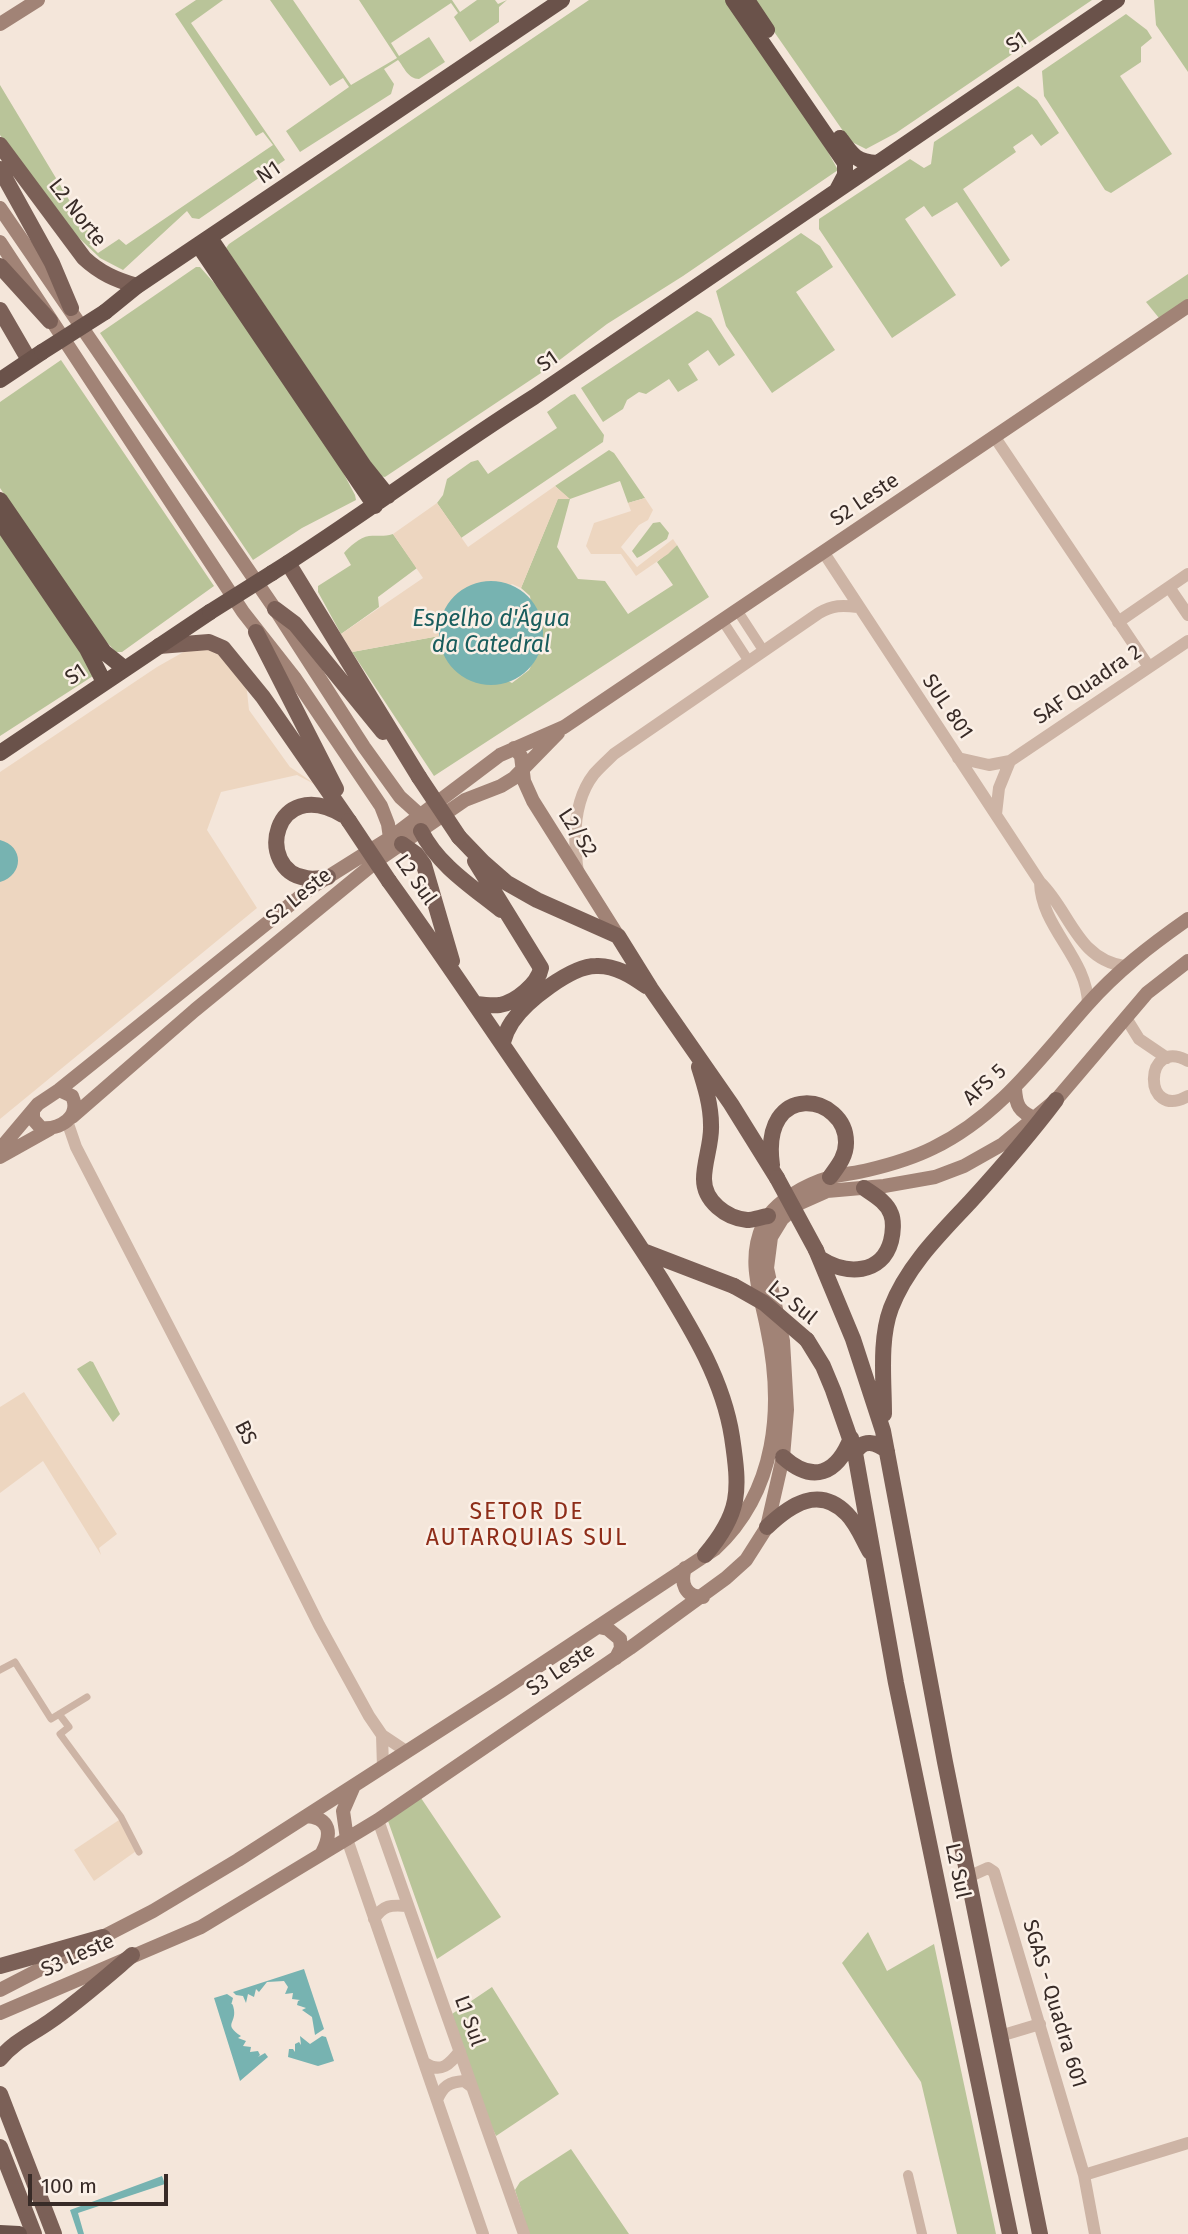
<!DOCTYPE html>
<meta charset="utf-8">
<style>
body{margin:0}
#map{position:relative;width:1188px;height:2234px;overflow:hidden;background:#f4e6da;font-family:"Fira Sans",sans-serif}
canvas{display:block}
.scale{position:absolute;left:28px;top:2174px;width:140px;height:32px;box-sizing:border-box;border:4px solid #382b27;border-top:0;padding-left:9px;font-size:21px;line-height:24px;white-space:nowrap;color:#382b27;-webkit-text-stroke:5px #fbf0e7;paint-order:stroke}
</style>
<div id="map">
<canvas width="1188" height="2234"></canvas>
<div class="scale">100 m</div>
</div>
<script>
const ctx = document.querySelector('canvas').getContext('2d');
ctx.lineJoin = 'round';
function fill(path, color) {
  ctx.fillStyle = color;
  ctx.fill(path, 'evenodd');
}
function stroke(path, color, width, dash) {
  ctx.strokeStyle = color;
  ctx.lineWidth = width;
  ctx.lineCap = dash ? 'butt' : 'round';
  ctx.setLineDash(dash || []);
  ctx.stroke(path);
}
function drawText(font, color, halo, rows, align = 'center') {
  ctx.font = font + ' "Fira Sans",sans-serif';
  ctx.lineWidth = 5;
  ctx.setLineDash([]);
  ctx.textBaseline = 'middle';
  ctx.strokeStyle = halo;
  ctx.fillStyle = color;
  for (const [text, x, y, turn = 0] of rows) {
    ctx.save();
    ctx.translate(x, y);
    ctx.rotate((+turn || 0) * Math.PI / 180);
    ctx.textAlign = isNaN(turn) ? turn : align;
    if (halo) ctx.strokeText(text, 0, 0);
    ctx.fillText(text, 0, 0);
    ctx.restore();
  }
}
fill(new Path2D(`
 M196,0h27l-32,23 94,137 -86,59 -7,-1 -5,-7 -64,59 -23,-12 -40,-38 -60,-85v-50l95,158 -6,1 9,9 21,-14 7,6 147,-100 -10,-13 -7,4 -81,-122z
 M270,0h23l58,85 46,-27 -38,-58h93l8,12 17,-12h18l3,4 9,-4 -8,7v15l-29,20 -16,-25 4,-4 -7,-10 -60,40 8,13 30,-19 16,25 -26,17c-11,0 -15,-12 -21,-19l-14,9 10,15 -3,10 -91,58 -14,-21 63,-44 -6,-9 -13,8z
 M589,0h140l99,152 10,18 -155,106 -76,48 -54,41 -168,112 -5,-1 -154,-228 3,-4z
 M752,0h340l-196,133 -30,16 -16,-8z
 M1154,0h34v72l-32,-47z
 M1126,14l21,16 5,8 -11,9v15l-21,14 52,78 -61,39 -6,-3 -61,-94 -2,-25z
 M1018,86l19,14 22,33 -18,13 -9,-12 -19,13 3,5 -53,37 47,71 -9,7 -44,-65 -25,15 -8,-11 -19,13 51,76 -64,43 -73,-109v-10l91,-60 14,9 7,-4 3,-22z
 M801,233l19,13 13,21 -37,25 39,58 -63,43 -46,-67 -10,-35z
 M196,267h4l23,26 114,168 18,34 1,5 -54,28 -49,32 -153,-227z
 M1188,274v26l-29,18 -13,-16z
 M697,311l14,7 24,37 -16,11 -11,-16 -20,14 10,16 -20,12 -9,-13 -23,15 -7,-2 -12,8 -4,9 -20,13 -22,-34z
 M61,360l153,226 -92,66h-6l-21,-22 -95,-142v-86z
 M575,394l29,41 -1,7 -142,96 -24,-35 6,-8 4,-16 24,-17 7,-2 10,14 69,-46 -10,-16 24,-17z
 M609,450l5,3 31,45 -17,5 -8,-22 -50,18 -13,48 21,32 27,2 23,33 45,-29 -16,-23 20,-17 32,52 -275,179 -82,-124 87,-16 1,10 72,37 17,-13 9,-17 -8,-57 -9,-8 37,-90 11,1 -14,-13z
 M660,522l9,11 -2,6 -26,17 -4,2 -5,-7 21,-28z
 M0,530l78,114 15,32 -93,60z
 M393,534l24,34 -39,29 1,10 -38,27 -23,-42v-6l33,-21 -7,-12c5,-6 16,-16 25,-17 9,-1 14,1 24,-2z
 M90,1361l3,1 27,52 -7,8 -36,-53z
 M421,1798l80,119 -64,42 -49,-138z
 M868,1932l19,39 47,-27 62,290h-39l-36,-152 -79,-119z
 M492,1987l67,107 -63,42 -7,-15 -37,-107z
 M571,2149l58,85h-100l-14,-44 5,-8z`), '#b9c499');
fill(new Path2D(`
 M555,486l15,13h-12l-37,89 -9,-4 -73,49v3l-87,16 -11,-18 82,-56 -30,-44 44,-31 31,44z
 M645,498l8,12 -5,10 -9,5 -18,22 16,20 36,-28 4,6 -9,9 -32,22 -15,-22h-30l-5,-8 8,-23 37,-12 -3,-8z
 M197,647l17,3 32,32 3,28 41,57 28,19 -21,-11 -76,17 -14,38 50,78 -257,211v-347l157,-105 30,-17z
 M24,1392l93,142 -18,14 2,7 -58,-94 -43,32v-86z
 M119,1820l20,29 -45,32 -20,-31z`), '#edd6c0');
fill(new Path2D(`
 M439 633a52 52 0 1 1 104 0a52 52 0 1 1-104 0Z
 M0,840c24,6 24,35 0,42z
 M304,1969l20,60 -9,6 -3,-18 -10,-7 4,-2 -9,-3 1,-4 2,-1 -8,-1 1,-6 -8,1 3,-7 -4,-6 -17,1 -8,10 -3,-3 -2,8 -6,-3 -2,9 -3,-7 -7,-1 -3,-3z
 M227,1994l6,4c-3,12 -1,0 1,12 2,14 -11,14 7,26l-3,2 8,3 -3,5 8,1 -1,5 8,-1 2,4 -2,2 7,-4 3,4 -28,24 -26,-83z
 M300,2036l10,8 12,-8 4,1 8,24 -16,5 -30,-9 1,-8h4l2,3v-8l4,-2 2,3z
 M162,2176l3,8 -87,29 6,21h-6l-8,-24z`), '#77b3b1');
stroke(new Path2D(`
 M0,1670l15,-8 36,57 36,-22
 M59,1714l10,13 -9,7 61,83 18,35`), '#cdb4a5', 7);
stroke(new Path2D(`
 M737,610l26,40
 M722,620l26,40
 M908,2175l14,59`), '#cdb4a5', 10);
stroke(new Path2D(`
 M994,436l155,231
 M824,553l216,329c30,29 37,77 84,84
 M1169,587l19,28
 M1118,622l70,-48
 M958,758l31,7 21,-4 178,-120
 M996,814l3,-26 11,-27
 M578,872c-5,-33 -5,-71 16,-98 6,-7 14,-14 20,-20l205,-141c14,-8 23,-8 39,-6
 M1040,882c1,46 47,75 48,122
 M1126,1018l13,21 28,19
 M1188,1061c-45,-25 -46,61 0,35
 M67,1121l9,26 146,283 97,195 50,91 13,19 24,16
 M382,1735l1,32
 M378,1820l146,414
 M347,1839l136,395
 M968,1877l20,-9 6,4 90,303 11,59
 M374,1919c10,-15 17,-14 34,-13
 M1000,2036l40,-12
 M425,2063c16,11 25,1 35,-12
 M437,2100c6,-14 12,-18 27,-19l8,6
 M1084,2175l104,-32`), '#cdb4a5', 12);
stroke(new Path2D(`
 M0,24l38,-24
 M0,208l275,401 89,138 36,50 21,19
 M0,242l243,370 51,65 87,129 7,18 2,14
 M514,748l7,8 3,25 9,20 85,135
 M1015,1089c1,16 4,23 20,29
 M33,1111v8l8,9c18,2 41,-11 31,-32l-13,-6
 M72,1117l123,-107 183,-150 87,-60 36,-14 13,-8 44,-45
 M0,1149l38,-45 21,-14 253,-203 78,-49 110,-83 64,-28 624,-421
 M0,1157l50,-28
 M685,1568c-5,15 0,29 18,29
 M599,1627l9,2 12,10 1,9 -5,10
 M306,1816c25,2 26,18 16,37
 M347,1839l-4,-28 10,-23
 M0,1990l153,-79 85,-51 263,-169 214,-142c62,-58 69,-142 52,-221 -7,-36 -20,-68 -4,-103 11,-24 44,-41 68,-48 12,-3 25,-4 37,-7 21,-5 45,-12 65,-22 66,-32 107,-90 154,-143 30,-34 64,-60 101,-86
 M0,2013l201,-86 177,-107 252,-172 96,-70 20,-18 21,-33 16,-70 4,-47 -4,-69 -16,-73 4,-31 11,-18 18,-16 27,-12 57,-5 51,-9 29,-11 39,-22 53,-44 91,-107 41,-32`), '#a18376', 14);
stroke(new Path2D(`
 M0,145l84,113c16,15 32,22 53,28
 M0,169l52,94 19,45
 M0,266l50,55
 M0,310l29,50
 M288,563l131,214
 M275,609l20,15 88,108
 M256,632l80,157
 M159,646l50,-4 14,6 40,49 86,124
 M421,831c17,34 50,55 80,79
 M459,837l24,25 24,21 30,17 81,36 33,53 80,115 46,74
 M402,844l14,10 8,11 28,96
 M475,861l66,107c-3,16 -25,34 -41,37 -8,1 -16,0 -24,-1
 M328,877c-7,1 -15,3 -22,1 -52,-8 -33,-104 37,-63
 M389,881c58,80 112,163 169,244 35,51 70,102 103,154 30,49 62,100 71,158 8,54 9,76 -27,118
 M503,1042c2,-7 5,-14 9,-20 14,-21 59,-56 84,-56 19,-1 36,10 50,20
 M699,1067c6,19 12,38 12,58 1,18 -7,36 -7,54 0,22 22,39 43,41 6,0 14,-3 21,-4
 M772,1165c-12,-86 75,-71 74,-22 0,14 -9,24 -16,34
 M816,1250l37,89 30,92 62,331 95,472
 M643,1251l91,35
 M821,1259c25,16 61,16 70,-18 2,-8 3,-20 0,-27 -4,-12 -17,-19 -27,-26
 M807,1340l16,26 10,24 22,63 41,230 114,551
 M884,1414c0,-33 -5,-74 7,-106 16,-42 49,-74 79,-106 30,-33 59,-66 86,-102
 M855,1453c8,-15 21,-11 32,-2
 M783,1457c30,27 54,17 68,-19
 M767,1527c23,-22 52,-42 80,-13 10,10 16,26 23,38
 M0,1966l103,-29
 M0,2059c13,-17 32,-25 49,-37 29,-20 56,-44 83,-67
 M0,2094l54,140
 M0,2147l34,87`), '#7b6057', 16);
stroke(new Path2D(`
 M733,0l112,163v12l-8,15
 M747,0l20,30
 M840,138c12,17 16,24 37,25
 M210,238l154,228 24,30
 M199,246l176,260
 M105,312l32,-26 425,-286
 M0,380l42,-28
 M0,500l104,152 20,16
 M0,521l87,128 17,33
 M272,573c89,-56 173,-120 262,-176l583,-397
 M0,753l210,-141
 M0,2233l19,1`), '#6a524a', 16);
stroke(new Path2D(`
 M419,777l40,60
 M349,821l40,60
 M777,1178l39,72
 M734,1286l30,17 43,37`), '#7b6057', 16);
stroke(new Path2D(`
 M42,352l63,-40
 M210,612l62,-39`), '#6a524a', 16);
drawText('21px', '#382b27', '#fbf0e7', [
 ["S1",1017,43,-34],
 ["N1",269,173,-34],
 ["L2 Norte",77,213,52],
 ["S1",548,362,-35],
 ["S2 Leste",865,500,-34],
 ["S1",76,675,-34],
 ["SAF Quadra 2",1088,685,-34],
 ["SUL 801",947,707,56],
 ["L2/S2",577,833,57],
 ["L2 Sul",415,880,55],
 ["S2 Leste",299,897,-39],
 ["AFS 5",985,1085,-42],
 ["L2 Sul",792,1303,39],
 ["BS",245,1433,63],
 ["S3 Leste",561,1670,-34],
 ["L2 Sul",957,1871,78],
 ["S3 Leste",78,1956,-24],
 ["SGAS - Quadra 601",1054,2004,73],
 ["L1 Sul",469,2021,70]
]);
drawText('italic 23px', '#195d5d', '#fbf0e7', [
 ["Espelho d'Água",491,620],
 ["da Catedral",491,646]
]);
ctx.letterSpacing = '2px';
drawText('23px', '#8e2d19', '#fbf0e7', [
 ["SETOR DE",527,1513],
 ["AUTARQUIAS SUL",527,1539]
]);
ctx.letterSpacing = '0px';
</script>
